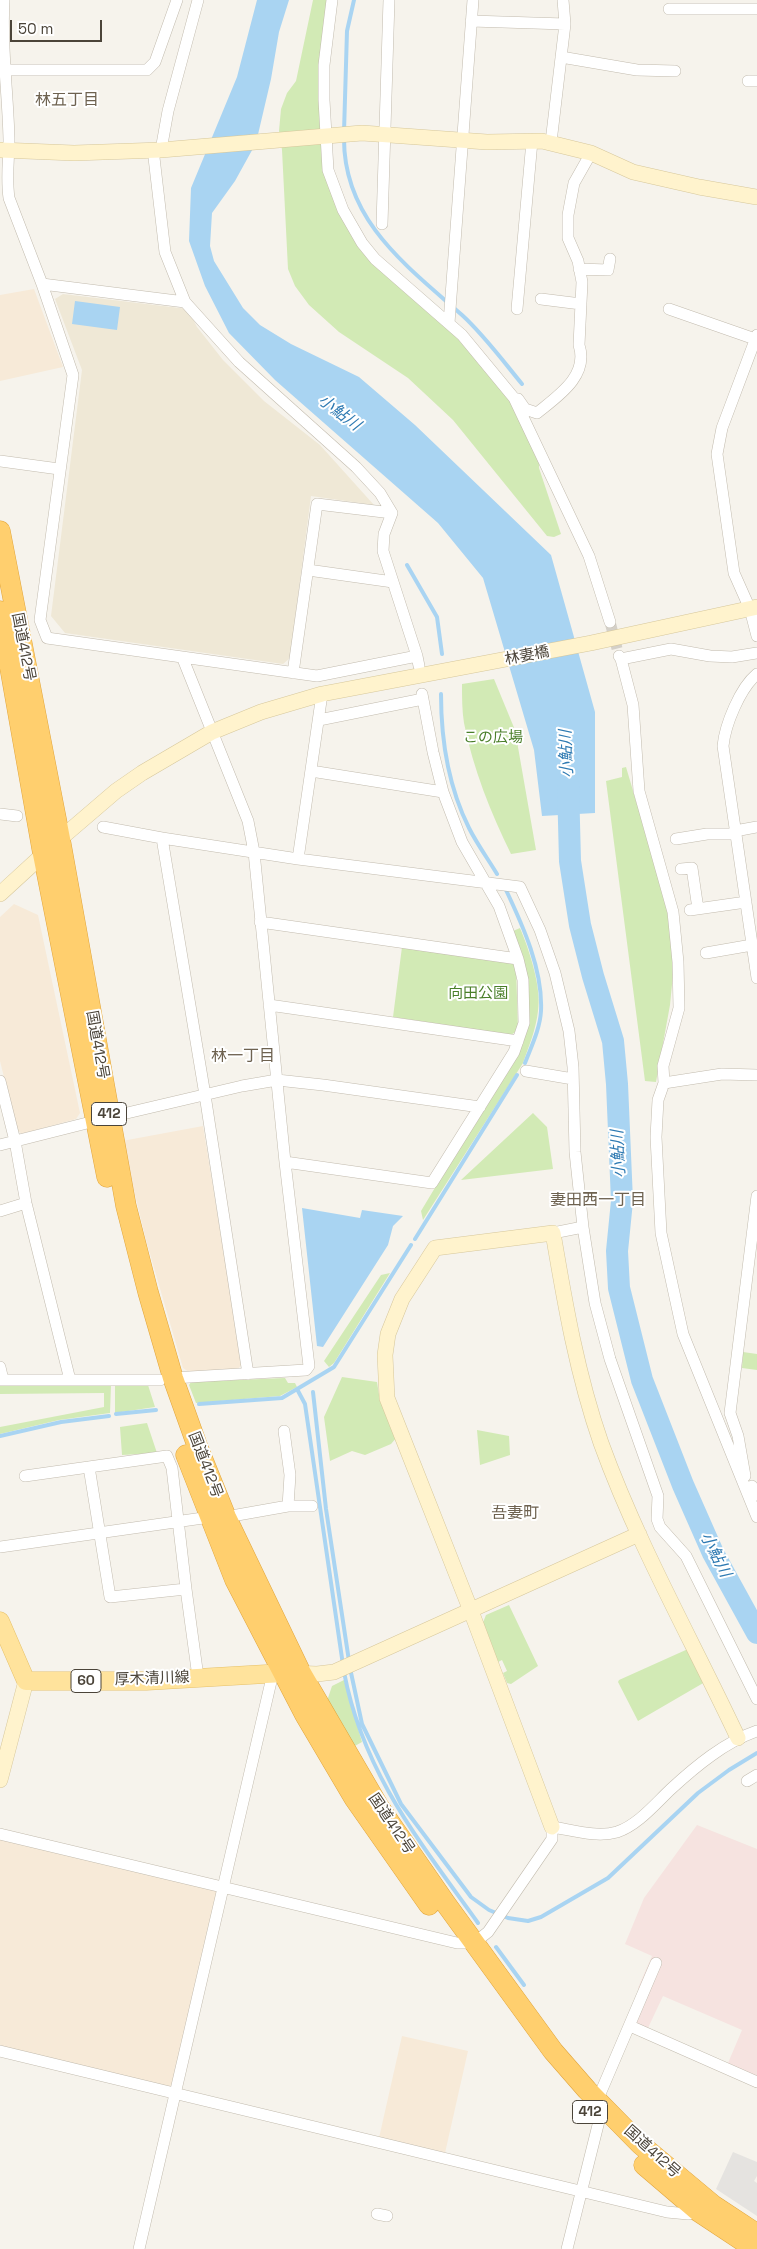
<!DOCTYPE html>
<meta charset="utf-8">
<style>
body{margin:0}
#map{position:relative;width:757px;height:2249px;overflow:hidden;background:#f6f3ec;font-family:"Space Grotesk",sans-serif}
canvas{display:block}
.scale{position:absolute;left:10px;top:20px;width:92px;height:22px;box-sizing:border-box;border:2px solid #4b4439;border-top:0;padding-left:6px;font-size:15px;line-height:18px;white-space:nowrap;color:#4b4439;-webkit-text-stroke:4px #fff;paint-order:stroke}
</style>
<div id="map">
<canvas width="757" height="2249"></canvas>
<div class="scale">50 m</div>
</div>
<script>
const ctx = document.querySelector('canvas').getContext('2d');
ctx.lineJoin = 'round';
function fill(path, color) {
  ctx.fillStyle = color;
  ctx.fill(path, 'evenodd');
}
function stroke(path, color, width, dash) {
  ctx.strokeStyle = color;
  ctx.lineWidth = width;
  ctx.lineCap = dash ? 'butt' : 'round';
  ctx.setLineDash(dash || []);
  ctx.stroke(path);
}
function drawText(font, color, halo, rows, align = 'center') {
  ctx.font = font + ' "Space Grotesk","Noto Sans JP",sans-serif';
  ctx.lineWidth = 4;
  ctx.setLineDash([]);
  ctx.textBaseline = 'middle';
  ctx.strokeStyle = halo;
  ctx.fillStyle = color;
  for (const [text, x, y, turn = 0] of rows) {
    ctx.save();
    ctx.translate(x, y);
    ctx.rotate((+turn || 0) * Math.PI / 180);
    ctx.textAlign = isNaN(turn) ? turn : align;
    if (halo) ctx.strokeText(text, 0, 0);
    ctx.fillText(text, 0, 0);
    ctx.restore();
  }
}
fill(new Path2D(`
 M34,289l29,78 -63,14v-86z
 M14,904l24,11 42,198 -4,6 -54,15 -5,-4 -17,-69v-144z
 M203,1126l39,238 -4,5 -49,3 -6,-4 -37,-128 -24,-99z
 M0,1838l218,52 -45,194 -3,3 -170,-40z
 M402,2036l66,15 -23,102 -66,-15z`), '#f7ead8');
fill(new Path2D(`
 M63,294l125,15 9,18 26,33 41,41 56,44 54,60 -63,-9 -21,162 -7,6 -218,-31 -14,-17 31,-246 -27,-71z`), '#efe8d6');
fill(new Path2D(`
 M697,1825l60,24v228l-29,-14 14,-33 -79,-34 -15,32 -21,-8 13,-28 -2,-4 14,-32 -27,-12 19,-46z`), '#f6e3e0');
fill(new Path2D(`
 M313,0h15l-3,174 3,12 28,54 94,90 59,67 30,62v9l22,66 -7,3 -7,-1 -94,-116 -45,-42 -69,-46 -30,-27 -14,-19 -7,-17 -6,-119 -3,-19 2,-22 6,-16 9,-12z
 M494,679l21,51 21,120 -25,4c-20,-41 -38,-85 -47,-131 -2,-12 -2,-26 -2,-39z
 M626,767l42,142 6,55 -4,41 -14,77 -11,-1 -39,-300 16,-4v-9z
 M520,928c9,21 22,60 18,83 -2,18 -9,35 -15,52l-100,157 -2,-9 93,-155 13,-74 -5,-28 -9,-23z
 M402,947l110,16 4,3 2,64 -7,5 -118,-18z
 M533,1113l14,14 6,42 -92,11z
 M390,1273l-56,90 -5,4 -5,-6 57,-86z
 M743,1352l14,2v16l-15,-2z
 M342,1377l35,5 3,19 17,36 -6,7 -26,11 -13,-4 -22,10 -6,-44z
 M285,1378l3,5h7l2,4 -17,9 -84,7 -7,-18 2,-3z
 M0,1385h111l-1,28 -51,7 -59,14v-7l104,-20v-14l-104,1z
 M148,1385l7,22 -40,6v-27z
 M147,1423l10,30 -35,2 -2,-28z
 M477,1430l32,6 1,19 -30,10z
 M509,1605l29,61 -27,18 -4,-1 -4,-10 4,-2 -5,-11 -4,2 -16,-37 4,-10z
 M688,1649l17,33 -67,39 -20,-39 1,-2z
 M344,1680l18,62 -9,5 -26,-46 5,-15z`), '#d2eab5');
fill(new Path2D(`
 M733,2152l24,10v14l-3,5 3,2v33l-41,-27z`), '#e5e3e0');
fill(new Path2D(`
 M257,0h32l-10,32 -8,47 -15,64 -21,38 -23,32 -2,33 4,15 29,47 17,17 31,19 68,33 56,48 136,130 44,157v101l-53,3 -8,-66 -51,-172 -45,-55 -163,-143 -46,-47 -24,-47 -16,-45 2,-53 46,-111z
 M75,301l45,6 -3,23 -45,-6z
 M302,1208l58,10 2,-8 41,6 -10,10 -5,19 -65,102 -6,-1z`), '#a9d4f2');
stroke(new Path2D(`
 M344,132l3,-101 7,-31
 M344,139c0,82 63,127 118,176 22,20 41,46 60,69
 M407,565l30,52 5,37
 M441,694c0,45 8,94 28,134 8,16 19,31 28,46
 M506,890c17,36 37,80 35,121 -1,18 -10,36 -16,52
 M415,1239l102,-164
 M297,1389l8,15 38,261
 M313,1392l13,117 23,152
 M199,1404l83,-6 52,-31 77,-122
 M116,1414l40,-4
 M0,1436l61,-14 48,-6
 M350,1668l12,56 39,80 70,93 18,13 19,8 20,3 13,-4 67,-39 90,-85 31,-23 28,-17
 M344,1672c19,101 76,170 134,251
 M496,1947l28,38`), '#a9d4f2', 4);
stroke(new Path2D(`
 M568,784l2,77 10,64 13,51 20,65 4,43 5,117 -5,50 2,37 23,92 41,105 30,68 44,80`), '#a9d4f2', 22);
stroke(new Path2D(`
 M610,622l9,34`), '#d4d0c8', 11, [11, 5.5]);
const street = new Path2D(`
 M4,0c-3,47 4,92 5,140 0,19 -3,38 0,58l33,86 31,91 -33,245 7,18 270,38 100,-20
 M332,0l-8,65v35l4,70 15,40 19,33 13,16 87,76 52,63 75,158 21,66
 M669,9h88
 M471,21l94,3
 M561,57l76,13 38,1
 M4,70h143l8,-8 22,-62
 M748,81h9
 M551,142l14,-118 -2,-24
 M153,149l12,103 20,50 54,60 117,105 24,26 12,20
 M161,150l7,-39 30,-111
 M382,224l7,-224
 M579,269l29,1 2,-11
 M42,284l143,18
 M541,299l40,5
 M517,309l15,-168
 M669,309l86,30
 M449,323l24,-323
 M757,335l-35,93 -5,26 17,119 16,36 7,27
 M518,399l7,10 12,4c21,-17 52,-37 42,-68l3,-63 -4,-21 -10,-23v-23l6,-32 17,-30
 M0,461l59,8
 M392,513l-8,21 -1,17 34,105 2,10
 M308,570l85,12
 M619,656l2,3 12,46 6,86 34,121 5,50 1,46 -16,58 1,17 -6,17 -2,37 5,96 22,101 74,183
 M621,659l50,-10 39,7 22,1 25,-4
 M293,673l24,-169 75,9
 M757,674c-17,14 -32,51 -34,72l34,232
 M319,720l104,-21
 M311,771l132,21
 M0,814l17,2
 M103,827l59,11
 M735,831l22,-4
 M676,839l31,-5h28
 M298,859l24,-165
 M681,869l11,-1 6,41
 M690,910l56,-8
 M260,922l258,37
 M706,953l46,-8
 M269,1005l249,36
 M526,1071l47,8
 M0,1081l15,60 11,62 44,177
 M664,1083l58,-9 35,1
 M110,1117l132,-31 35,-6 46,5 157,22
 M0,1145l95,-24
 M285,1162l147,21 82,-131 10,-29 -1,-43 -5,-21 -19,-53 -37,-64 -19,-50 -10,-40 -11,-58
 M0,1211l26,-8
 M553,1233l30,-6
 M0,1367l3,13
 M248,1374l-43,-279 -43,-257 136,21 222,28 20,43 15,43 14,58 4,36 2,85 8,75 12,76 15,56 48,137 -1,23 3,8 26,29 71,143
 M173,1378l133,-8 3,-4 -24,-204 -31,-310 -6,-31 -65,-162
 M0,1380h160
 M284,1431l6,44 -2,31
 M89,1467l21,130 76,-8
 M25,1476l142,-20 5,12 14,121 12,88
 M745,1476l-7,-40 -8,-23 27,-217
 M752,1486l5,9
 M226,1517l62,-11h24
 M0,1547l210,-30
 M747,1781l10,-6
 M0,1834l457,109h17l14,-11 64,-93v-12c20,3 45,11 65,5 21,-7 38,-28 54,-43 25,-23 54,-47 86,-58
 M630,2026l127,56
 M0,2051l667,161 21,2 11,-2
 M377,2214l10,2
 M139,2249l134,-576
 M567,2249l32,-128 -2,-20 59,-138`);
const secondary = new Path2D(`
 M0,150l74,3 87,-3 201,-17 125,9 55,-1 49,12 42,19 66,15 58,10
 M0,894l60,-55 56,-48 26,-18 70,-41 49,-20 61,-18 269,-51 166,-36
 M293,1673l24,1 17,-2 305,-138
 M0,1780l26,-99
 M552,1827l-81,-216 -84,-213 -2,-43 3,-21 14,-35 33,-51 118,-15c12,71 24,141 48,210 37,102 91,197 137,295`);
const primary = new Path2D(`
 M0,1621l26,60h120l137,-8`);
const highway = new Path2D(`
 M0,531l60,308 66,367 22,86 25,86 25,70 28,69 75,156 78,134 67,97 107,147 34,39 53,54 73,61 44,29
 M0,611l43,243 64,323
 M186,1455l49,125 70,135 49,83 75,107
 M644,2165l55,47 56,37`);
stroke(street, '#c2bbae', 12);
stroke(secondary, '#d6c79b', 16);
stroke(primary, '#e6c16a', 19);
stroke(highway, '#e0a43c', 21);
stroke(street, '#fff', 11);
stroke(secondary, '#fff3cd', 15);
stroke(primary, '#ffe39c', 18);
stroke(highway, '#ffcf6e', 20);
for (const [x, y, w] of [
 [109,1114,35],
 [86,1681,30],
 [590,2112,35]
]) {
  const box = new Path2D();
  box.roundRect(x - w / 2, y - 11.5, w, 23, 4);
  ctx.fillStyle = '#fff';
  ctx.fill(box);
  stroke(box, '#4b4439', 1);
}
drawText('bold 14px', '#4b4439', null, [
 ["412",109,1114],
 ["60",86,1681],
 ["412",590,2112]
]);
drawText('15px', '#4b4439', '#fff', [
 ["国道412号",23,647,79],
 ["林妻橋",527,656,-11],
 ["国道412号",97,1045,80],
 ["国道412号",205,1465,69],
 ["厚木清川線",152,1679,-2],
 ["国道412号",391,1824,56],
 ["国道412号",652,2152,42]
]);
drawText('15px', '#4a7f2a', '#fff', [
 ["この広場",493,738],
 ["向田公園",478,994]
]);
drawText('16px', '#6e6250', '#fff', [
 ["林五丁目",67,101],
 ["林一丁目",243,1057],
 ["妻田西一丁目",598,1201],
 ["吾妻町",515,1514]
]);
drawText('italic 16px', '#2e7ab2', '#fff', [
 ["小鮎川",339,413,37],
 ["小鮎川",567,754,-92],
 ["小鮎川",619,1154,-93],
 ["小鮎川",715,1555,63]
]);
</script>
